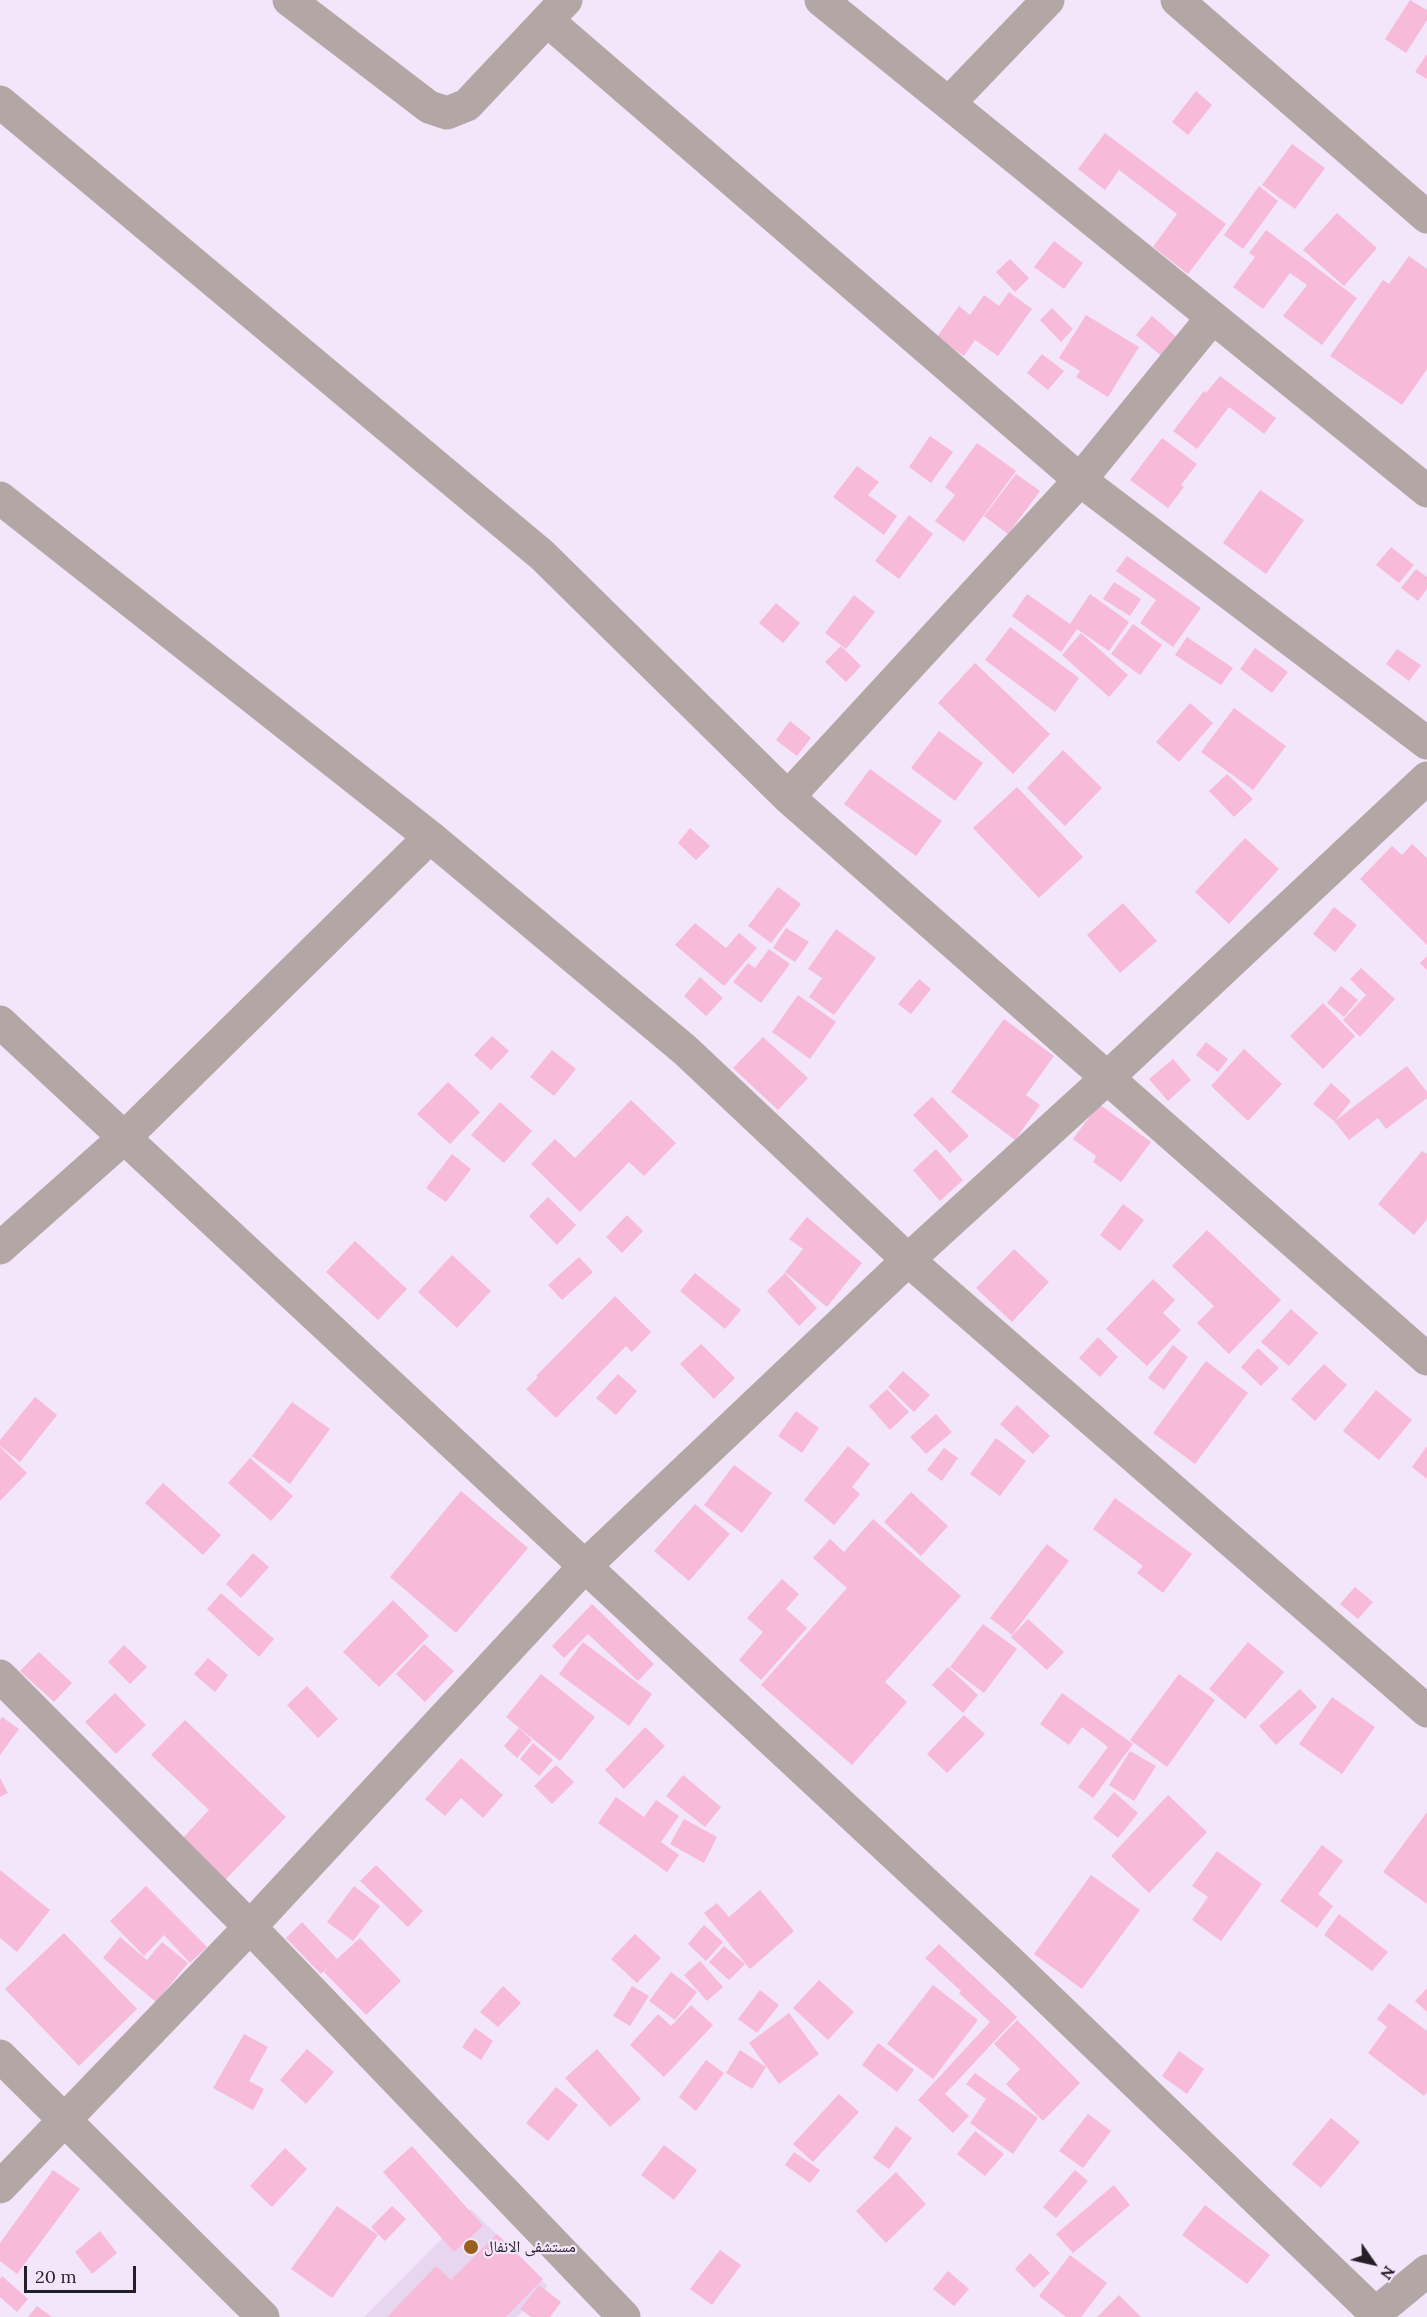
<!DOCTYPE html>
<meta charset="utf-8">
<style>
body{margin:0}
#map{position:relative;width:1427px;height:2317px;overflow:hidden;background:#f3e5fa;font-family:Lora,serif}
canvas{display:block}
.north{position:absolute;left:1343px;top:2233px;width:60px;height:60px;-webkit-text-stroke:4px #f3e5fa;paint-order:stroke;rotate:124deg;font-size:16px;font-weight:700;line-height:24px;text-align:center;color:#251f27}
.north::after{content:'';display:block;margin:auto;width:21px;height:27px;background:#251f27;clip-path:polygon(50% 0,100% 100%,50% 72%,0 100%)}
.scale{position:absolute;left:24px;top:2266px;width:112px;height:27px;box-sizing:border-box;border:3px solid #251f27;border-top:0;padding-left:8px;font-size:18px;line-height:21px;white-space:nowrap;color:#251f27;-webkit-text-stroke:4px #f3e5fa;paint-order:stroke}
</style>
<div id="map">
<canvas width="1427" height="2317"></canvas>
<div class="north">N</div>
<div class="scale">20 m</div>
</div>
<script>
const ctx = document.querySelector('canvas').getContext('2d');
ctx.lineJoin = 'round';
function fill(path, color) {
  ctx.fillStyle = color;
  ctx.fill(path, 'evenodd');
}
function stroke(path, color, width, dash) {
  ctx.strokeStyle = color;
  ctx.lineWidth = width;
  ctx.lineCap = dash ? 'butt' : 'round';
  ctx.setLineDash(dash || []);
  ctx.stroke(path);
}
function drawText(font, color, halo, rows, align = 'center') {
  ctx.font = font + ' Lora,"Noto Naskh Arabic",serif';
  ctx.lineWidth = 4.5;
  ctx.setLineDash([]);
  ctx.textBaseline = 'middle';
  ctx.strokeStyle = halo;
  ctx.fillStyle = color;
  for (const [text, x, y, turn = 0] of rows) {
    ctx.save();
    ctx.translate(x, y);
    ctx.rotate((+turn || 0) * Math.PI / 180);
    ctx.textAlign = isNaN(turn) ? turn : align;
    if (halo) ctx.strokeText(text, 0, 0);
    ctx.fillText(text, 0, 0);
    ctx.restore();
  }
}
fill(new Path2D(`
 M471,2209l77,77 -31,31h-153z`), '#e8d6f1');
fill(new Path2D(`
 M1410,0l17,10v10l-21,33 -21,-14z
 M1427,54v25l-12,-7z
 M1196,91l16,14 -24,30 -16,-13z
 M1105,133l121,91 -38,50 -35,-27 24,-33 -58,-44 -14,20 -27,-21z
 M1292,144l33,24 -30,41 -33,-24z
 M1259,186l19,15 -35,48 -19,-14z
 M1337,213l40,35 -33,38 -41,-36z
 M1266,230l91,68 -35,47 -39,-29 24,-31 -17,-12 -27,36 -30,-22 22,-30 -6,-4z
 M1054,241l29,22 -19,26 -30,-22z
 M1409,256l18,13v100l-25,36 -72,-49 53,-76 6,4z
 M1010,259l19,19 -14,14 -19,-20z
 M1009,292l23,17 -34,47 -23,-16 -11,16 -27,-19 22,-31 11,9 14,-20 15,11z
 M1052,308l21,21 -12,13 -21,-22z
 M1086,315l53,32 -31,50 -32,-20 4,-6 -21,-13z
 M1152,316l28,24 -16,18 -28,-23z
 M1042,354l22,17 -16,19 -21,-17z
 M1220,376l56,42 -12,16 -35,-27 -32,42 -24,-18 31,-40 2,2z
 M930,436l23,16 -22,31 -22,-16z
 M1162,438l35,26 -16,21 3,2 -16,21 -38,-28z
 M977,443l39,28 -52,71 -29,-21 20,-26 -10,-8z
 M857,466l22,16 -11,13 29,21 -13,19 -51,-38z
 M1016,474l24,17 -32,43 -24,-18z
 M1260,490l44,30 -38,54 -43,-31z
 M909,515l24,19 -34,45 -24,-18z
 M1391,547l23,18 -15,18 -23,-18z
 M1127,556l74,52 -28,39 -33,-24 16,-23 -40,-29z
 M1416,569l11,8v12l-9,12 -17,-13z
 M1114,582l27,17 -11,17 -27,-17z
 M1027,594l43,30 20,-30 39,28 -20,29 -32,-22 -16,23 -49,-36z
 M854,595l21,17 -29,37 -21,-16z
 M776,603l24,20 -17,20 -24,-20z
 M1133,624l29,21 -22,30 -29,-21z
 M1010,627l69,51 -24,34 -70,-52z
 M1081,633l47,42 -19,22 -47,-42z
 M1187,637l46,31 -12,17 -46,-30z
 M841,646l20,20 -15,16 -21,-20z
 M1255,648l33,24 -16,21 -32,-24z
 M1397,649l24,16 -12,16 -23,-17z
 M975,663l75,71 -37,40 -75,-71z
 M1190,703l23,20 -34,39 -23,-20z
 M1234,708l52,38 -33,44 -52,-38z
 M790,721l21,17 -14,18 -21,-16z
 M939,731l44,32 -28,38 -44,-33z
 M1063,750l39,38 -37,38 -38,-38z
 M870,769l72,52 -26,35 -72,-52z
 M1227,774l26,25 -19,18 -25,-26z
 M1017,787l66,70 -44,41 -66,-70z
 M690,828l20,18 -14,14 -18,-17z
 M1245,838l34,31 -50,55 -34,-32z
 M1412,844l15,14v87l-67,-66 32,-33 10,9z
 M778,887l23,17 -30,39 -23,-17z
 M1123,903l34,38 -37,32 -33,-38z
 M1334,907l23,18 -22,27 -22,-18z
 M695,923l31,25 13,-15 18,15 -33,38 -49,-41z
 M786,928l23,14 -14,20 -22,-14z
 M836,929l40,29 -42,57 -25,-18 13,-19 -14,-9z
 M769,949l21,15 -29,39 -28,-21 15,-19 7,5z
 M1427,956v14l-7,-7z
 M1361,968l34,31 -35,38 -17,-17 23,-25 -16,-16z
 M700,977l23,21 -17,18 -22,-20z
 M919,979l12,10 -20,25 -13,-10z
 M1341,986l17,14 -14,17 -17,-14z
 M798,995l38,27 -26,37 -38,-27z
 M1323,1003l32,33 -32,33 -33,-33z
 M1004,1019l50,37 -28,39 14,10 -25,35 -64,-48z
 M492,1036l17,15 -18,19 -17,-15z
 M763,1037l45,41 -30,32 -45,-42z
 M1206,1042l22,17 -10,13 -22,-17z
 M1244,1049l38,35 -34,37 -37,-35z
 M552,1050l24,19 -22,27 -24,-19z
 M1173,1059l18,21 -23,21 -19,-22z
 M1407,1066l20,26v6l-41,31 -8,-11 -29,22 -15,-19 -21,-17 18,-21 20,18 -16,20z
 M448,1082l32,30 -30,32 -33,-30z
 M932,1097l37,39 -19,17 -37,-38z
 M631,1100l45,43 -32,33 -15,-14 -49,50 -49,-48 24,-25 20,19z
 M500,1102l32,29 -28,32 -33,-28z
 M1099,1104l52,38 -30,40 -28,-20 3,-6 -23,-17z
 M936,1149l27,31 -23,21 -27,-31z
 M1422,1151l5,3v65l-13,16 -36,-31z
 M452,1154l19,15 -25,33 -20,-14z
 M548,1197l28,28 -19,20 -28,-29z
 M1123,1204l21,16 -24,31 -20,-16z
 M627,1215l16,16 -21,22 -16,-16z
 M807,1217l55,46 -35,44 -42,-35 18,-23 -14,-10z
 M1207,1230l74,70 -52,54 -32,-31 17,-17 -42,-40z
 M355,1241l52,48 -29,31 -52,-48z
 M1014,1249l35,33 -37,40 -36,-34z
 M452,1255l39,36 -34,37 -39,-36z
 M579,1257l14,15 -31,28 -14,-15z
 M695,1273l46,37 -16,19 -45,-38z
 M785,1273l32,35 -18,18 -32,-35z
 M1153,1279l22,21 -12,13 18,17 -34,36 -41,-37z
 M615,1296l36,36 -19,20 -6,-6 -70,72 -30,-29 12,-12 -2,-1z
 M1291,1309l27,24 -29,33 -28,-24z
 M1098,1337l20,20 -18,20 -21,-19z
 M701,1344l34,34 -21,21 -34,-35z
 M1173,1345l15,12 -24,33 -16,-12z
 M1258,1348l21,20 -18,18 -20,-19z
 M1206,1361l42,32 -53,71 -42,-31z
 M1324,1364l23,21 -32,36 -24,-22z
 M903,1371l27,24 -16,17 -26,-25z
 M618,1374l19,17 -21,24 -20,-17z
 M887,1389l22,23 -19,18 -21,-24z
 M1376,1390l36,30 -33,40 -36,-29z
 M35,1397l22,18 -37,47 -20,-16v-6z
 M292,1402l38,27 -40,55 -38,-28z
 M1017,1405l33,31 -17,18 -33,-30z
 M796,1411l23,17 -17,25 -24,-17z
 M936,1414l16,18 -26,22 -16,-17z
 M996,1438l30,23 -26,35 -30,-22z
 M848,1446l22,18 -18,23 8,7 -26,31 -30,-25z
 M1427,1446v33l-15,-12z
 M0,1447l27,26 -27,28z
 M944,1448l14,10 -16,23 -15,-11z
 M250,1458l43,38 -22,25 -43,-38z
 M734,1465l38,28 -30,40 -38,-28z
 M163,1483l58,52 -18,20 -58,-52z
 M461,1491l67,57 -72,85 -66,-56z
 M911,1492l37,34 -27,30 -37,-34z
 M1115,1498l77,56 -29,39 -26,-20 6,-7 -50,-37z
 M695,1504l35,30 -41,47 -35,-30z
 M873,1519l88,77 -76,86 22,20 -55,63 -91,-80 86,-97 -34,-30 17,-19 14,13z
 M1047,1544l22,17 -57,74 -22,-17z
 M253,1553l16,14 -28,31 -15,-14z
 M782,1579l17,15 -13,15 21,19 -46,52 -22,-20 24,-28 -16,-14z
 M1355,1587l18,15 -15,17 -18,-15z
 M221,1593l53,46 -15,18 -52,-48z
 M393,1600l36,36 -50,51 -36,-35z
 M592,1604l62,60 -16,17 -50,-47 -24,24 -12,-12z
 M1028,1619l36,33 -17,18 -36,-33z
 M983,1624l34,25 -33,44 -34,-26z
 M583,1642l69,52 -23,32 -70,-52z
 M1248,1642l36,30 -39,47 -36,-30z
 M424,1644l30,27 -29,31 -29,-28z
 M124,1645l23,22 -17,17 -22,-22z
 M39,1652l33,31 -18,19 -34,-31z
 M208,1658l20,17 -13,17 -21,-18z
 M948,1667l30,28 -15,18 -31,-28z
 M541,1674l54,43 -35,44 -54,-44z
 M1179,1674l36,26 -48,67 -37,-27z
 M307,1686l31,33 -20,19 -31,-33z
 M1300,1689l17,18 -41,38 -17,-19z
 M115,1693l31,32 -30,29 -31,-32z
 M1062,1693l71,51 -40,54 -15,-11 30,-40 -26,-20 -13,18 -29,-21z
 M1332,1697l43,30 -33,47 -43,-30z
 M964,1715l21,19 -38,39 -20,-19z
 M2,1717l17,12 -19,26v-35z
 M185,1720l101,97 -62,64 -43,-41 28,-30 -58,-55z
 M645,1727l20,19 -41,43 -19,-19z
 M519,1728l13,12 -15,18 -13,-12z
 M533,1743l20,17 -14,16 -19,-17z
 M1130,1751l26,15 -22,35 -25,-16z
 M461,1758l42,37 -20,23 -22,-20 -16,18 -20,-17z
 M556,1765l18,17 -22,22 -18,-18z
 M683,1775l38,32 -16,20 -39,-31z
 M0,1778l8,15 -8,4z
 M1114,1792l24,21 -20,25 -25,-20z
 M1168,1795l39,37 -58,61 -38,-37z
 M616,1797l28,20 12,-17 23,16 -18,26 18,13 -12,17 -69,-49z
 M1427,1812v92l-44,-32z
 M684,1819l33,18 -13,26 -34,-19z
 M1322,1845l21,16 -25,33 15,12 -16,22 -37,-27z
 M1217,1851l45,33 -41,57 -29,-21 16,-23 -16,-11z
 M376,1865l47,46 -15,16 -48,-46z
 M0,1870l50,40 -33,42 -17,-14z
 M1091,1875l49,35 -58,79 -48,-35z
 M146,1886l61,61 -17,16 -26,-28 -20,21 -34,-35z
 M354,1886l26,20 -27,35 -26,-19z
 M760,1890l34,41 -44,38 -46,-56 13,-10 12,14z
 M1339,1914l49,38 -16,19 -48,-36z
 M302,1922l35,37 23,-21 41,43 -35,34 -42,-43 8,-9 -11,11 -35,-36z
 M704,1925l19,17 -17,19 -18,-17z
 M64,1933l73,76 -58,57 -74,-77z
 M635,1934l26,24 -24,25 -26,-24z
 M120,1937l27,23 15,-18 26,21 -32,39 -53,-44z
 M939,1944l78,73 -72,77 24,22 -16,17 -35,-33 72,-78 -31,-29 2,-2 -36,-33z
 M724,1946l21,18 -16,16 -20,-18z
 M700,1961l23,26 -16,14 -23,-26z
 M671,1972l26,20 -22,28 -26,-19z
 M819,1980l35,32 -26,28 -35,-32z
 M933,1985l45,35 -45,59 -46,-35z
 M503,1986l18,17 -23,24 -18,-15z
 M632,1986l17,10 -19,30 -17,-10z
 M1427,1988v24l-12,-11z
 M760,1990l19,15 -22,28 -19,-14z
 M1389,2003l38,28v61l-3,4 -56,-43 19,-26 -10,-8z
 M691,2005l22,20 -49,52 -34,-32 28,-31 13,12z
 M789,2013l30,41 -40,30 -30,-41z
 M1017,2020l63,63 -37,38 -37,-37 14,-15 -26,-25z
 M475,2028l18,13 -12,19 -19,-13z
 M244,2034l24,13 -19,34 15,8 -11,21 -40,-22z
 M878,2043l36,27 -17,22 -35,-27z
 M307,2049l27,23 -28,32 -26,-24z
 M597,2049l44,50 -31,28 -45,-49z
 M740,2050l26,17 -14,22 -26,-16z
 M1179,2051l25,18 -17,25 -25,-18z
 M706,2060l18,13 -28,38 -17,-14z
 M975,2073l63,45 -25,36 -43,-31 16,-24 -20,-15z
 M556,2087l22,18 -30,36 -22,-18z
 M839,2094l20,18 -46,50 -20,-18z
 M1088,2114l23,17 -28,37 -24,-17z
 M1331,2118l29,24 -39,46 -29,-24z
 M896,2126l16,12 -23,31 -16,-11z
 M975,2131l29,23 -19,22 -28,-22z
 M664,2145l33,25 -23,30 -33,-25z
 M412,2146l71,80 -29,26 -71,-80z
 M285,2148l22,21 -35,38 -22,-21z
 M794,2152l26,18 -10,13 -25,-18z
 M53,2170l27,19 -63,85 -17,-13v-18z
 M1075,2170l13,11 -32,37 -13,-11z
 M896,2172l30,32 -40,39 -30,-32z
 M1114,2185l16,20 -57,48 -17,-19z
 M1205,2205l65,50 -23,29 -65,-49z
 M337,2206l41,29 -46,63 -41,-29z
 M392,2206l14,13 -21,22 -14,-14z
 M100,2231l17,22 -25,21 -17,-22z
 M497,2234l46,45 -37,38h-119l49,-51 15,14z
 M720,2250l21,15 -29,40 -22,-16z
 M1030,2253l20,20 -16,15 -19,-19z
 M1070,2255l37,28 -26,34h-15l-27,-21z
 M948,2271l21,18 -15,17 -21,-17z
 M2,2276l26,23 -11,13 -17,-15v-18z
 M539,2285l22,17 -11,15h-19l-11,-8z
 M1119,2295l22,22h-44z
 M37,2306l15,11h-24z`), '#f8bad9');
stroke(new Path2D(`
 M289,0l140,107 18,6 20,-8 99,-105
 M821,0l606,491
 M1177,0l250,217
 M548,21l532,459 347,263
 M0,102l542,453 246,242 639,562
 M949,103l99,-103
 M0,498l430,339 255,213 223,210 519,451
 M788,797l292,-317 132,-162
 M0,1022l1007,937 372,358
 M0,1248l125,-111 305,-300
 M0,1676l250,251 374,390
 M0,2187l250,-260 334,-360 324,-307 199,-182 320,-300
 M1371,2317l56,-46`), '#b3a7a5', 33);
stroke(new Path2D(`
 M0,2056l263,261`), '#b3a7a5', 33);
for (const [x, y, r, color] of [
 [471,2247,8,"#995f1e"]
]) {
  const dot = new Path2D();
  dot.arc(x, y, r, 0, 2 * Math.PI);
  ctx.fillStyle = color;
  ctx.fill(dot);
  stroke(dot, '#f3e5fa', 2);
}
drawText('16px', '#251f27', '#f3e5fa', [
 ["مستشفى الانفال",484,2247]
], 'left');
</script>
